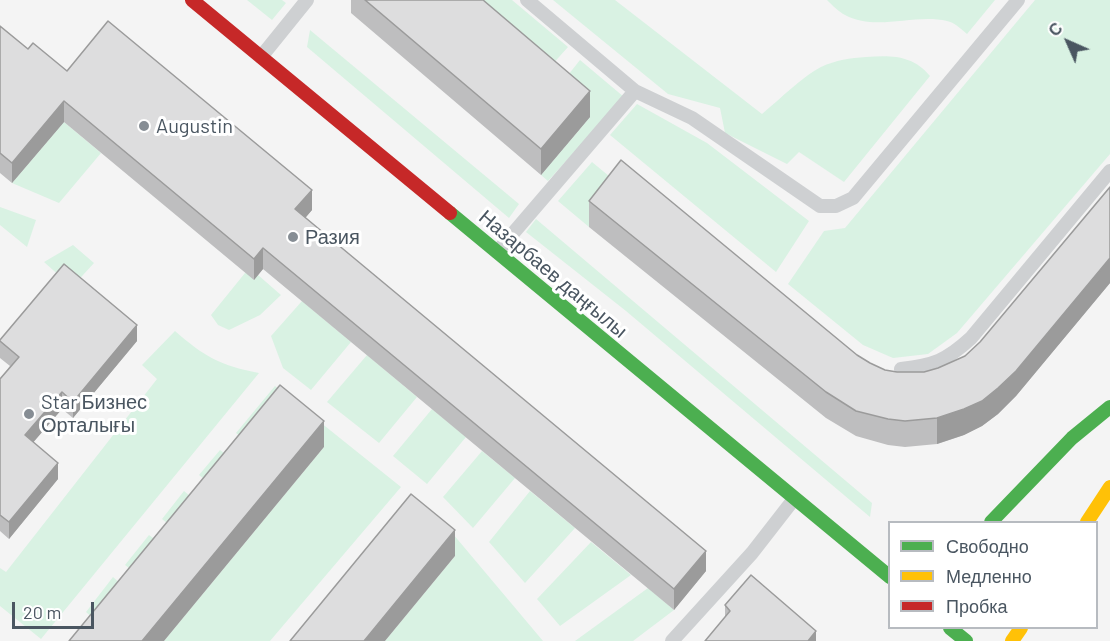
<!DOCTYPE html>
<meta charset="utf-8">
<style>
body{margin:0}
#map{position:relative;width:1110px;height:641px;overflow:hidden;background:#f4f4f4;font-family:Barlow,sans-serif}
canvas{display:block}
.legend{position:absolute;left:888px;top:521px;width:210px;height:108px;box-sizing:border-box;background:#fff;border:2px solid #b7bbc0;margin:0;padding:8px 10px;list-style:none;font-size:18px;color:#4a5661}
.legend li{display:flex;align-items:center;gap:12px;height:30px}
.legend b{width:30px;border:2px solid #b7bbc0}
.north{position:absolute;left:1038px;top:12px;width:60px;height:60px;-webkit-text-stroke:4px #fff;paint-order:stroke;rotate:315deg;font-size:16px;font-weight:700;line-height:24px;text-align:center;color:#4a5661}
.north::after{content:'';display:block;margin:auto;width:21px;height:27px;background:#4a5661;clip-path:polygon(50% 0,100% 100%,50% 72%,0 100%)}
.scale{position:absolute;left:12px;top:602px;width:82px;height:27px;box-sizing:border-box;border:3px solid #4a5661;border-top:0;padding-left:8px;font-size:18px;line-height:21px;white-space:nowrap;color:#4a5661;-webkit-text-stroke:4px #fff;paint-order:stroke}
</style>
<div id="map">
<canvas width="1110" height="641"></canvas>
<ul class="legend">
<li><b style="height:8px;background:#4caf50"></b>Свободно</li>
<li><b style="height:8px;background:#ffc107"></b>Медленно</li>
<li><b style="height:8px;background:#c62828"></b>Пробка</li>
</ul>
<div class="north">С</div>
<div class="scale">20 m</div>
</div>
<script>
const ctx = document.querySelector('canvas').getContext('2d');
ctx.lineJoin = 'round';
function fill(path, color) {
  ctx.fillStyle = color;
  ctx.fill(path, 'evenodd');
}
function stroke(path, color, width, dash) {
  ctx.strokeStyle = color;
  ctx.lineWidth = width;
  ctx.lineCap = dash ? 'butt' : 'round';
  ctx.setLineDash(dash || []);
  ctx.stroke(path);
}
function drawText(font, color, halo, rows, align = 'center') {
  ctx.font = font + ' Barlow,sans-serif';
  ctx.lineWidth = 6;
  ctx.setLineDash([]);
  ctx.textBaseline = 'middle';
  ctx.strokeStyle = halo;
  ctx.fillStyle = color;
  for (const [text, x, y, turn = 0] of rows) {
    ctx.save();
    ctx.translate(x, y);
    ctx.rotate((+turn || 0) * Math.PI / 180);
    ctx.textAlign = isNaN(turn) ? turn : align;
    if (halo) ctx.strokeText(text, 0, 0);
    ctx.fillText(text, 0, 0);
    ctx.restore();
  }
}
fill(new Path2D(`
 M247,0h35l4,3 -14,17z
 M453,0h59l56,47 -26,29z
 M553,0h62l147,114c17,-14 40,-37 59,-47 15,-7 29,-9 45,-10 25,-2 47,-2 64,19l-86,106 -45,-30 -12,12 -62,-31 -5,-25 -52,-14z
 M827,0h168l-28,34c-6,-5 -13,-12 -20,-13 -33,-8 -70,11 -102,-6 -6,-3 -13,-10 -18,-15z
 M1035,0h75v154l-153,179 -29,21 -35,4 -30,-13 -75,-61 36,-53 21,-3z
 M310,30l209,174 -10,14 -202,-171z
 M580,60l44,37 -76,84 -7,-6 49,-58 -33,-28z
 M637,104l70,39 102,78 -33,51 -166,-137z
 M64,122l37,31 -42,50 -47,-20z
 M592,162l29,24 -32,41 -31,-26z
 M0,207l36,13 -9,27 -27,-22z
 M536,219l336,284 -2,14 -244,-206 -100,-79z
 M73,245l21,18 -22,24 -28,-25z
 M245,273l13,2 23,20 -21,20 -31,15 -11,-5 -7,-10z
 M302,301l49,41 -40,48 -28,-22 -12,-32z
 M175,331c30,26 44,34 84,42l-218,266 -41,-33v-38l6,4 151,-193 -15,-14z
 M367,355l50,42 -38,46 -52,-41z
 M275,386l126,101 -131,154h-106l160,-194 -73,-1 -15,-13z
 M432,409l34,28 -39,47 -34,-28z
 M220,450l17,13 -21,26 -17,-14z
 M482,451l33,27 -42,50 -30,-31z
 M184,491l18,15 -23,27 -17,-14z
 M530,491l45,37 -50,55 -36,-41z
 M437,515l106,126h-158l70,-85z
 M149,535l18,13 -25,30 -17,-13z
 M591,542l40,33 -71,51 -23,-27z
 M113,577l17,15 -28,34 -16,-14z
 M648,588l26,22 -41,31h-58z`), '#d9f2e3');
stroke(new Path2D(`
 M527,0l108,91
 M261,57l46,-57
 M497,252l138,-161 57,27 128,88h16l17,-8 165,-198
 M901,369c33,-4 45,-8 70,-31l139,-167
 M672,641l80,-88 42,-54`), '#ced0d2', 14);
stroke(new Path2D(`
 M450,213l440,364
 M991,522l81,-84 38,-31
 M950,628l16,13`), '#4caf50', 14);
stroke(new Path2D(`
 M1087,522l23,-35
 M1012,641l9,-13`), '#ffc107', 14);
stroke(new Path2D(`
 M192,0l258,213`), '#c62828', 14);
fill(new Path2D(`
 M351,0h132l107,117 -49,58 -190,-162z
 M0,26l28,23 284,161 -7,8 401,353 -32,39 -411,-341 -9,11 -190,-158 -52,61 -12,-10z
 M1110,187v96l-94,113 -18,18 -16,12 -18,9 -27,9 -32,3 -17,-2 -32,-9 -30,-18 -237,-191v-26l268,154 13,8 15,7 12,2h27l14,-4 27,-12 15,-14z
 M0,340l137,1 -64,77 -11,-9 -29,33 25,37 -49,60 -9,-8v-152l10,-13 -10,-8z
 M725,605l91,36 -91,-24z`), '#bebebf');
fill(new Path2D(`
 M590,91v26l-49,58v-26z
 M64,101v21l-52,61v-20z
 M312,190v20l-17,20v-21z
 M263,248v21l-9,11v-21z
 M1110,258v25l-94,113 -18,18 -16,12 -18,9 -27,9v-26z
 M137,325v16l-64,77v-16z
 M62,392v17l-37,43v-17z
 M324,421v26l-160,194h-22z
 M58,463v16l-49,60v-17z
 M455,530v26l-70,85h-21z
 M706,551v20l-32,39v-21z
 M816,631v10h-8z`), '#9b9b9b');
const building = new Path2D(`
 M365,0h118l107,91 -49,58z
 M108,21l204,169 -17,19 411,342 -32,38 -411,-341 -9,11 -190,-158 -52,62 -12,-10v-127l28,23 5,-6 34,28z
 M621,160l236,195 13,8 15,7 12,2h27l14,-4 27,-12 15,-14 130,-155v71l-94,113 -18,17 -16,13 -18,8 -27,9 -32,3 -17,-2 -32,-8 -30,-19 -237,-191z
 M64,264l73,61 -64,77 -11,-10 -37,43 33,28 -49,59 -9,-7v-136l19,-22 -19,-16v-1z
 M280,385l44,36 -182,220h-73z
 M411,494l44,36 -91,111h-74z
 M751,575l65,56 -8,10h-103l25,-30 -5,-6z`);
fill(building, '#ddddde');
stroke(building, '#9b9b9b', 1.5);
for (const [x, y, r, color] of [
 [144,126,6,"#868d94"],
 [293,237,6,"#868d94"],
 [29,414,6,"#868d94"]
]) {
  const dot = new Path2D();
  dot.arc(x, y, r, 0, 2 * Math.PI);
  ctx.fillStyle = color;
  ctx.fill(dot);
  stroke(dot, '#fff', 2);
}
drawText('20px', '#4a5661', '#fff', [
 ["Augustin",156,126],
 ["Разия",305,237],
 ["Star Бизнес",41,402],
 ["Орталығы",41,425]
], 'left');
drawText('20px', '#4a5661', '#fff', [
 ["Назарбаев даңғылы",553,274,40]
]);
</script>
